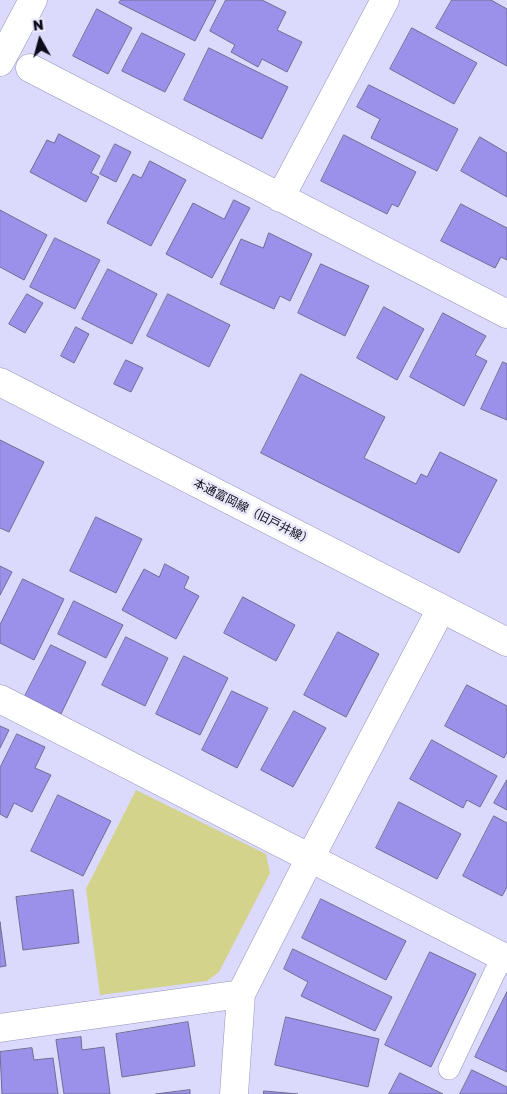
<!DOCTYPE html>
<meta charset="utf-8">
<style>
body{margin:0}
#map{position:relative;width:507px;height:1094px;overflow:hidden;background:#dbdafc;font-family:"Golos Text",sans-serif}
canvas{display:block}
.north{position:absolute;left:15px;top:15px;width:50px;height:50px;-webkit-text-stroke:4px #eae9fa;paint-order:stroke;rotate:353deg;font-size:14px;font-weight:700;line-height:20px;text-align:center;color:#0c0b19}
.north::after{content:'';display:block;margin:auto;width:18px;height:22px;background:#0c0b19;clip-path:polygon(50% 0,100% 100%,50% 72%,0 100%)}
</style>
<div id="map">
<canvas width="507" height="1094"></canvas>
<div class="north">N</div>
</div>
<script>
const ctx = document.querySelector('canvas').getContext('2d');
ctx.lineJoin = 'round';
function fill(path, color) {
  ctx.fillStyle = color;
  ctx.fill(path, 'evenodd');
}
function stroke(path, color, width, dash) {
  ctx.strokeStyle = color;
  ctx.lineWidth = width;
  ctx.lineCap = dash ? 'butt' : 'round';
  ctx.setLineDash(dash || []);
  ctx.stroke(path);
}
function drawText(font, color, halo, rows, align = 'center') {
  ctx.font = font + ' "Golos Text","Noto Sans JP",sans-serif';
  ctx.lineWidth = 5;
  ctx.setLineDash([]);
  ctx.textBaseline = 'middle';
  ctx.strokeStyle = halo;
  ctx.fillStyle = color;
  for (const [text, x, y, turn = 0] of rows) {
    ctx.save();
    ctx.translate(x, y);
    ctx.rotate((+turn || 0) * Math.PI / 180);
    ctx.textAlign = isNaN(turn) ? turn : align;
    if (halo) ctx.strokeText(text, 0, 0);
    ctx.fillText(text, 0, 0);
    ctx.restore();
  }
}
fill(new Path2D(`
 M136,790l130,64 4,19 -51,99 -12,9 -107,14 -14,-106z`), '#d3d38c');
const building = new Path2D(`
 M121,0h95l-21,41 -76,-38z
 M226,0h36l24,12 -9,18 25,12 -15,30 -25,-13 -4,8 -27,-15 4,-7 -25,-14z
 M452,0h39l16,9v57l-71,-38z
 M97,9l35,19 -24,46 -35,-18z
 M412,28l65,35 -23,41 -64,-35z
 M142,33l43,21 -20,38 -43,-21z
 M209,48l79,39 -26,52 -78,-39z
 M369,85l89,44 -21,42 -66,-33 9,-19 -23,-12z
 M59,134l41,22 -9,17 8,4 -13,25 -56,-30 17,-32 7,3z
 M344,135l72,37 -18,35 -6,-3 -5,10 -66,-33z
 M480,137l27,16v44l-46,-26z
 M115,144l16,8 -15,30 -16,-8z
 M150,161l36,19 -35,66 -44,-23 26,-49 8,4z
 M234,200l16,8 -38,70 -46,-24 27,-51 31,16z
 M461,204l46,24v32l-6,-3 -6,11 -54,-27z
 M0,210l47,25 -23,45 -24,-13z
 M269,233l43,21 -22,47 -10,-5 -6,13 -54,-25 21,-45 22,9z
 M55,238l45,22 -25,49 -45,-22z
 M321,264l48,22 -24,50 -47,-23z
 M108,269l49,25 -25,50 -50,-25z
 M27,294l16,9 -18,30 -16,-9z
 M168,294l62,31 -21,42 -62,-31z
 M384,307l40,22 -27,51 -40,-22z
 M443,313l43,23 -11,19 12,6 -23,45 -54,-29z
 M76,327l13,7 -15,29 -13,-7z
 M126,360l17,8 -12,24 -17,-8z
 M503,362l4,2v56l-26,-11z
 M301,374l84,43 -21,41 52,26 5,-10 6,3 13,-25 57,28 -38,73 -198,-100z
 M0,440l44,22 -35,70 -9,-4z
 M96,517l46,22 -26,54 -46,-22z
 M165,564l24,13 -5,11 15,8 -23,43 -54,-29 22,-41 15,8z
 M0,566l12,6 -12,23z
 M23,579l41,20 -30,61 -34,-17v-18z
 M243,597l52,28 -19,36 -52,-28z
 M74,601l49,24 -17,33 -48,-24z
 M338,632l41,22 -33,63 -42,-22z
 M126,637l42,21 -23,48 -43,-21z
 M51,645l35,17 -25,52 -36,-18z
 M184,656l44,22 -28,57 -44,-21z
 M467,685l40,21v46l-3,6 -59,-32z
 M232,691l36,17 -31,60 -35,-18z
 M294,711l32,17 -33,59 -32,-17z
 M0,726l9,4 -9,18z
 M17,734l28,13 -10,21 16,7 -19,37 -18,-9 -7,15 -7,-4v-46z
 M432,740l65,36 -17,31 -13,-7 -4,8 -53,-29z
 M507,780v30l-13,-7z
 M58,795l53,26 -28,55 -52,-25z
 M399,802l62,32 -24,45 -61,-31z
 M494,816l13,7v64l-5,9 -39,-20z
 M73,890l6,53 -56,7 -7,-53z
 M321,899l85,42 -20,39 -84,-42z
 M0,922l6,44 -6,1z
 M293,949l99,48 -17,34 -74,-35 7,-14 -24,-13z
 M430,952l46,22 -45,93 -46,-22z
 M507,992v80l-32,-15z
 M286,1017l93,22 -11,48 -93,-22z
 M188,1022l7,44 -73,11 -6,-43z
 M81,1037l1,13 22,-3 6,47h-46l-8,-54z
 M32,1048l2,12 19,-2 5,36h-56l-2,-42z
 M472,1070l35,17v7h-47z
 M400,1073l43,21h-54z
 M190,1090v4h-34z
 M264,1091l34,3h-34z`);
fill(building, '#9b91ea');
stroke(building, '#706d93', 1);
const lane = new Path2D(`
 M449,1069l53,-112`);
const street = new Path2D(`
 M30,68l477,246
 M280,198l105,-198
 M0,699l507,260
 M0,1028l241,-34 69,-136 131,-249
 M234,1094l7,-100`);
const secondary = new Path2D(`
 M0,62l33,-62
 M0,382l507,260`);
stroke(lane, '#9492b9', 22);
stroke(street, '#9492b9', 29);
stroke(secondary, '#9492b9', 29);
stroke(lane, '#fff', 21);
stroke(street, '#fff', 28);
stroke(secondary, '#fff', 28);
drawText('12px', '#0c0b19', '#eae9fa', [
 ["本通富岡線（旧戸井線）",253,512,27]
]);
</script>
